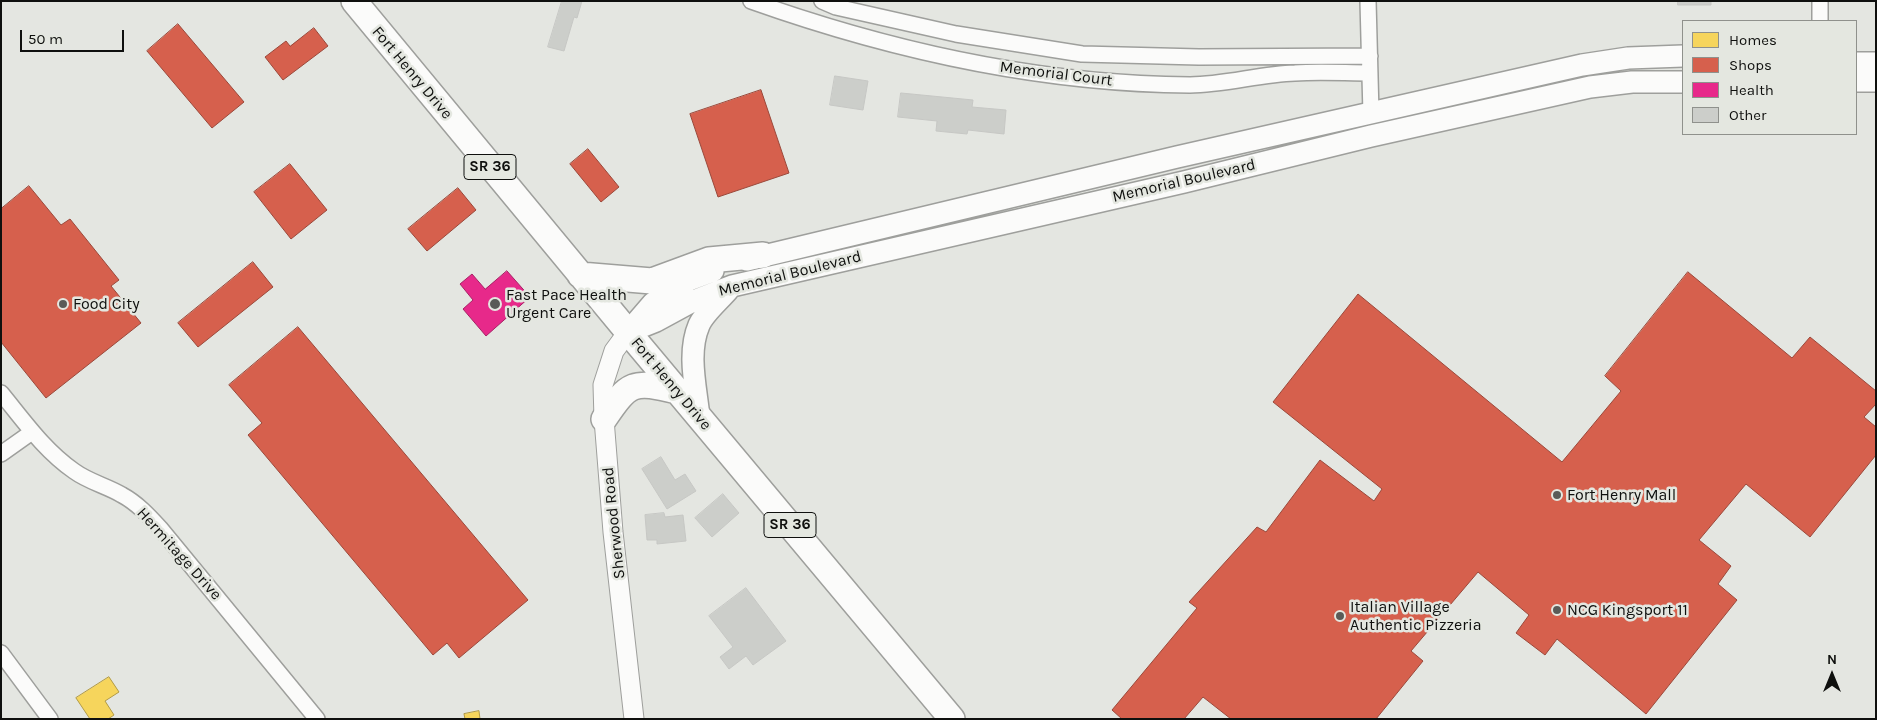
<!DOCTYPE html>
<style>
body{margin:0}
#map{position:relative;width:1877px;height:720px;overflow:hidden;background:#e4e6e1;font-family:Karla,sans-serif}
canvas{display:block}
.frame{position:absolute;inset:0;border:2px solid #0f100e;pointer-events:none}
.legend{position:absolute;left:1682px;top:20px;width:175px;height:115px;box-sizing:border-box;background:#e4e7e0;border:1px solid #8f918c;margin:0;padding:6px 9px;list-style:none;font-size:15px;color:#0f100e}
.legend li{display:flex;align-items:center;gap:10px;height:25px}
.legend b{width:25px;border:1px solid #8f918c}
.north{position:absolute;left:1807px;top:650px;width:50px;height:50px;-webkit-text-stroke:4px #e4e7e0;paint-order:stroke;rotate:0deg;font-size:14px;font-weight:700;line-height:20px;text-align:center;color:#0f100e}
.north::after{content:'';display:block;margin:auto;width:18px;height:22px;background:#0f100e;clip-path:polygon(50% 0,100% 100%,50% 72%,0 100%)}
.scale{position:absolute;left:20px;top:30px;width:104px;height:22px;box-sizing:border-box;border:2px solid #0f100e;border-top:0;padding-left:6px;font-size:15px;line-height:18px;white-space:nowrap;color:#0f100e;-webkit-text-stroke:4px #e4e7e0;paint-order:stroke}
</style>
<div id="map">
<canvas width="1877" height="720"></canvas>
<div class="frame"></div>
<ul class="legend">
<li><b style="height:14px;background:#f6d55c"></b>Homes</li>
<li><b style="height:14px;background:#d6604d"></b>Shops</li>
<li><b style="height:14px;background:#e7298a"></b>Health</li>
<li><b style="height:14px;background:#ccceca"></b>Other</li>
</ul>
<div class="north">N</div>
<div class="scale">50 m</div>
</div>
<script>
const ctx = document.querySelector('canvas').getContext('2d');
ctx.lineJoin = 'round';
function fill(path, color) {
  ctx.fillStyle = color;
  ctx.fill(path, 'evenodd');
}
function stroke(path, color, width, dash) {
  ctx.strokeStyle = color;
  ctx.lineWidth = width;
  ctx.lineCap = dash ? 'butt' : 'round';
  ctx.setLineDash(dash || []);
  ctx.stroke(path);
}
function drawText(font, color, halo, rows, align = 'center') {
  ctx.font = font + ' Karla,sans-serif';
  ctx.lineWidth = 5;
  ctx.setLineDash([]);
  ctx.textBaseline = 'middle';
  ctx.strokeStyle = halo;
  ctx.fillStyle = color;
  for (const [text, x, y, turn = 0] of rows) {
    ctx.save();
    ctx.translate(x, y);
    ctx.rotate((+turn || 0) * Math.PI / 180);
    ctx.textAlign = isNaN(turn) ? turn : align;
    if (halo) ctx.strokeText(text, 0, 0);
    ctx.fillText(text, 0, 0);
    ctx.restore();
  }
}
const homes = new Path2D(`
 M109,677l10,15 -14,9 9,14 -6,4h-18l-14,-21z
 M479,711l1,8h-15l-1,-5z`);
fill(homes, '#f6d55c');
stroke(homes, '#b19a45', 1);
const shops = new Path2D(`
 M178,24l66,78 -32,26 -65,-77z
 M314,28l14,18 -45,34 -18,-23 21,-16 4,5z
 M761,90l28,83 -71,24 -28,-83z
 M588,149l31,38 -18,15 -31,-38z
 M290,164l37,46 -36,29 -37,-47z
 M29,186l32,39 9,-6 49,61 -8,6 30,37 -95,75 -45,-56v-133z
 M458,188l18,22 -49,41 -19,-22z
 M253,262l20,25 -75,60 -20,-24z
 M1688,272l104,86 18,-21 66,54v13l-12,13 12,10v28l-66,82 -64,-53 -47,56 32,26 -13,18 19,16 -91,114 -89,-75 -12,16 -29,-22 13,-18 -51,-43 -67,79 12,10 -47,58h-145l-28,-22 -19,22h-62l-10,-9 85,-102 -8,-6 68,-75 9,5 54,-72 54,41 8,-12 -109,-87 85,-108 204,168 59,-71 -16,-15z
 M298,327l230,273 -69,58 -12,-15 -14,12 -185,-220 14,-12 -33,-38z`);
fill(shops, '#d6604d');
stroke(shops, '#9a483a', 1);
const health = new Path2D(`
 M507,271l23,26 -44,39 -23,-27 10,-9 -13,-16 12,-10 13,15z`);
fill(health, '#e7298a');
stroke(health, '#a62265', 1);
const building = new Path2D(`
 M562,1h20l-5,17 -3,-1 -10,34 -16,-4z
 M1678,1h33v4h-33z
 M835,76l33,5 -5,29 -33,-5z
 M901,93l72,7 -1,7 34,3 -2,24 -36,-4 -1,4 -31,-3 1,-10 -39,-4z
 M661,457l14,23 10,-6 11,17 -29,18 -25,-40z
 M723,494l16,19 -27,24 -17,-19z
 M664,513l1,4 18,-2 3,26 -29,3v-4h-10l-2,-25z
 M746,588l40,53 -33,24 -7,-9 -17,13 -9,-12 13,-10 -24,-31z`);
fill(building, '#ccceca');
stroke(building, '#c6c7c4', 1);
const minor = new Path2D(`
 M751,1c141,50 288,83 439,84 35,0 70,-11 105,-12 25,-2 50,0 75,0
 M822,1l14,6 120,27 126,20 117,3 171,-1
 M1368,1l3,113
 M1820,1v20
 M1,393c23,28 43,57 73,78 15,11 33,15 48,24 15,8 27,21 38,33l157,191
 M1,454l31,-22
 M1,653l49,66`);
const tertiary = new Path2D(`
 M628,332l-14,19 -11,34 1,34 9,113 21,187`);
const secondary = new Path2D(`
 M1856,63h20
 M1856,81h20
 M747,260l430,-103 405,-92 46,-7 55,-2
 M631,331l25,-10 35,-19 41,-16 452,-104 187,-46 219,-49 42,-5h51
 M628,332l25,-29 36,-23 24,-9
 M699,417c-3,-30 -12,-64 0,-92 5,-12 22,-26 30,-36`);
const primary = new Path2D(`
 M354,1l274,331 324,387
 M580,275l72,6 57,-21 54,-5
 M604,419c25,-37 29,-39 73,-28`);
stroke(minor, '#9e9f9c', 18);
stroke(tertiary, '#9e9f9c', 21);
stroke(secondary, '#9e9f9c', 24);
stroke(primary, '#9e9f9c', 28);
stroke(minor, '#fbfbfa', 15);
stroke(tertiary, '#fbfbfa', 19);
stroke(secondary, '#fbfbfa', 21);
stroke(primary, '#fbfbfa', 25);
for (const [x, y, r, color] of [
 [63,304,5,"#5a5b58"],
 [495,304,6,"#5a5b58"],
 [1557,495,5,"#5a5b58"],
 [1557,610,5,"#5a5b58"],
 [1340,616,5,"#5a5b58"]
]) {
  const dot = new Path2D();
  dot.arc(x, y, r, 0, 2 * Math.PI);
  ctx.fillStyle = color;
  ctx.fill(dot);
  stroke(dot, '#e4e7e0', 2);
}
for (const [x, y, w] of [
 [490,167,52],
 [790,525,52]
]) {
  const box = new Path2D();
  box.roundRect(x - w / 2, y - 12.5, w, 25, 4);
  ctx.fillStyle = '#e4e7e0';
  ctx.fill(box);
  stroke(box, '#0f100e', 1);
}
drawText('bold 15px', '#0f100e', null, [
 ["SR 36",490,167],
 ["SR 36",790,525]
]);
drawText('16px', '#0f100e', '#e4e7e0', [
 ["Fort Henry Drive",412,73,50],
 ["Memorial Court",1056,74,7],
 ["Memorial Boulevard",1184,181,-13],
 ["Memorial Boulevard",790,274,-14],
 ["Fort Henry Drive",671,384,50],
 ["Sherwood Road",614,523,-96],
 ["Hermitage Drive",179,554,48]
]);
drawText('16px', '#0f100e', '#e4e7e0', [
 ["Fast Pace Health",506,295],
 ["Urgent Care",506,313],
 ["Food City",73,304],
 ["Fort Henry Mall",1567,495],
 ["Italian Village",1350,607],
 ["Authentic Pizzeria",1350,625],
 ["NCG Kingsport 11",1567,610]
], 'left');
</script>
